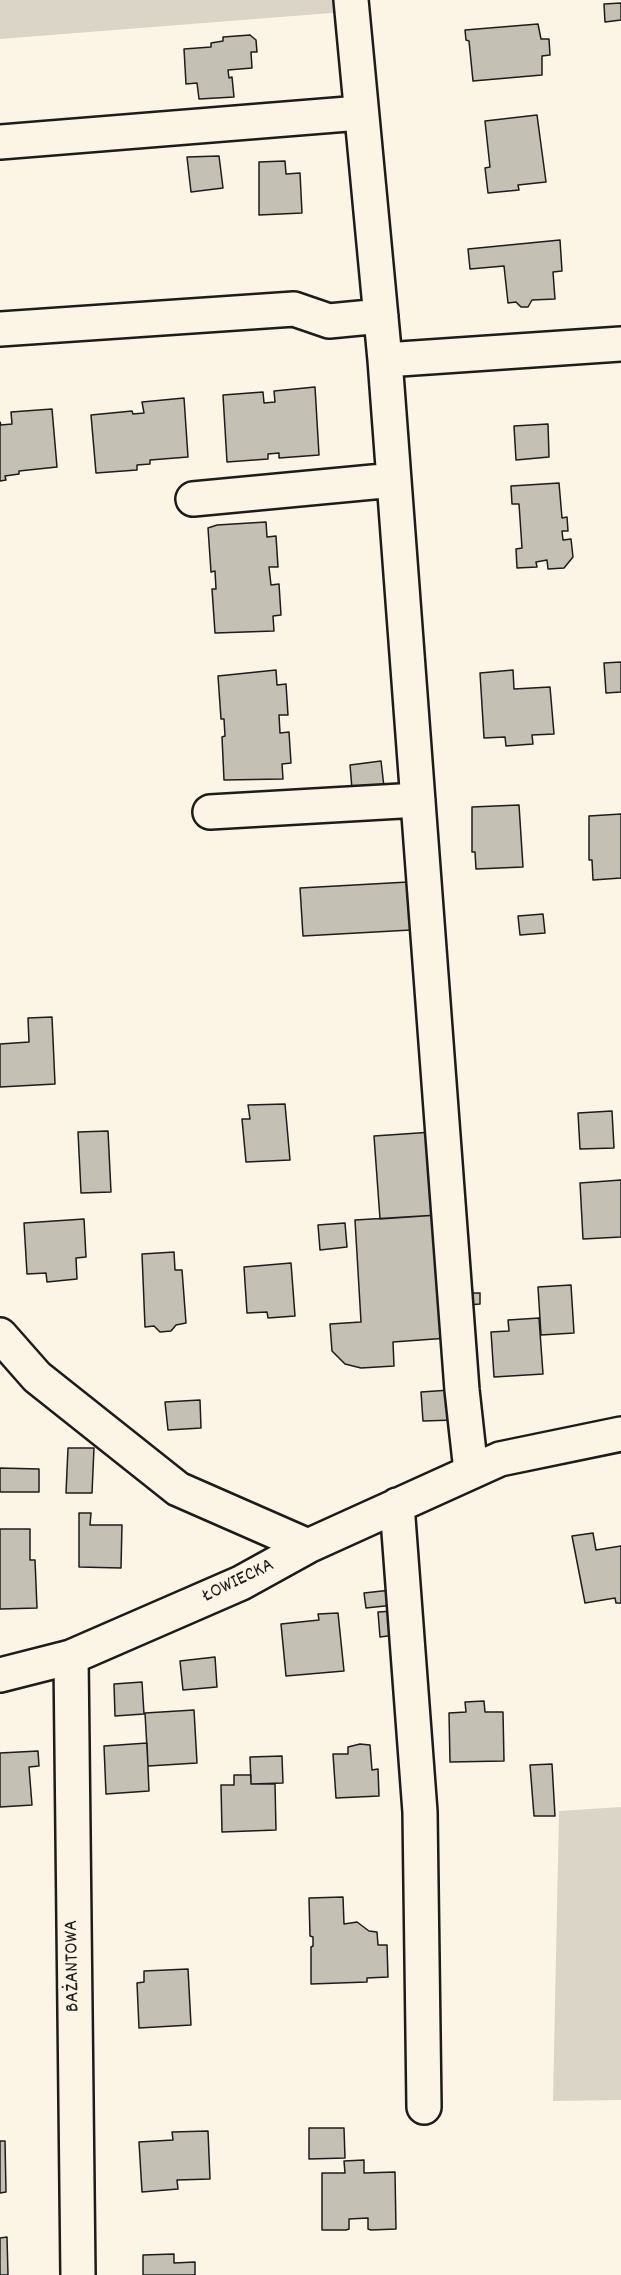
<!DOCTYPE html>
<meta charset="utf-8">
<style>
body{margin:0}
canvas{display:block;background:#fcf5e5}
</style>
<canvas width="621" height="2275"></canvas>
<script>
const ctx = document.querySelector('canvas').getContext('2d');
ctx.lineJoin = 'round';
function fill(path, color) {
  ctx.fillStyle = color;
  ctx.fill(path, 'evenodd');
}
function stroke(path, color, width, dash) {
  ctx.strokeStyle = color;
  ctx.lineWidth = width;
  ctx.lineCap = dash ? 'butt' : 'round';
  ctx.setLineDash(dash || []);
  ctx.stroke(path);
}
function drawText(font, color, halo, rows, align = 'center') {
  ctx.font = font + ' Dekko,sans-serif';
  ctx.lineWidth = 6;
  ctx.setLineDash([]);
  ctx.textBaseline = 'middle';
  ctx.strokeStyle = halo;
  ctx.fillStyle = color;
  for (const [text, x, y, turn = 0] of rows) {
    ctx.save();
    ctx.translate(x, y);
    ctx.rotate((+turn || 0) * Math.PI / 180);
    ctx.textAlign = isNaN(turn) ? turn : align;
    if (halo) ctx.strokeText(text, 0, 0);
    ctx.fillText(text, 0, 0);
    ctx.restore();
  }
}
fill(new Path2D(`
 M0,0h343l1,12 -344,27z
 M621,1807v293l-68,1 6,-290z`), '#dbd5c8');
const building = new Path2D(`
 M621,3v17l-16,2 -1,-18z
 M538,24l3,15h8l1,16 -8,1v19l-69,6 -4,-40 -3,-1 -1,-10z
 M250,35l6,5 1,12h-6l1,16 -24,2 1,8 3,-1 2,20 -35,2 -2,-16 -11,1 -2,-35 27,-2v-4l12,-2v-4z
 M537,115l9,67 -28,3 1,5 -31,3 -3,-25 5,-1 -5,-46z
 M219,156l4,32 -32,4 -4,-35z
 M285,161l1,13 14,-1 2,40 -43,2v-53z
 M560,240l2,31 -9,1 2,27 -23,1 -4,7h-7l-5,-5 -8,1 -4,-37 -34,3 -2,-20z
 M315,387l4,68 -40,3v-5l-11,1v5l-41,3 -4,-67 40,-3 1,11 11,-1 -1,-11z
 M184,398l4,59 -38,3v4l-13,1v5l-41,3 -5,-58 41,-4 1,3 11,-1 -2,-11z
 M52,409l5,58 -38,4v3l-14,2 1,4 -6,1v-59l1,3 11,-1 -1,-12z
 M548,424l1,33 -33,3 -2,-34z
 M559,483l3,35 5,-1 1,14h-6l1,9 8,-1 2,18 -9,11 -16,1 -1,-9 -11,2 1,5 -20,1 -1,-19 6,-1 -3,-44h-7l-1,-18z
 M266,522l1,15 9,-1 2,31h-9l2,18 8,-1 2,31 -8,1 1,15 -59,2 -3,-44h4l-1,-18 -4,1 -3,-44 9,-3z
 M621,662v30l-15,1 -2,-30z
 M276,670l1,15 9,-1 2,31h-9l1,18 9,-1 2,31 -9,1 1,15 -59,1 -2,-43 3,-1 -1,-17h-3l-3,-43z
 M513,670l1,19 36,-2 4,47 -22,1 1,9 -27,2 -1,-9 -21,1 -4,-65z
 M381,761l3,26 -32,2 -2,-24z
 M519,805l4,62 -47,2 -1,-17h-3v-45z
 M621,814v64l-28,2 -1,-20h-3v-44z
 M408,882l3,48 -108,6 -3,-48z
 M543,914l2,19 -25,2 -2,-19z
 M52,1017l3,67 -55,3v-43l29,-2 -1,-24z
 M285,1104l5,56 -44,2 -4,-43h8l-2,-14z
 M612,1111l2,37 -34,1 -2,-36z
 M108,1131l3,61 -30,1 -3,-61z
 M433,1132l5,83 -58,4 -6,-83z
 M621,1180v57l-38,2 -3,-56z
 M438,1215l10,123 -55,4 1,24 -33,2 -16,-4 -13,-13 -2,-27 31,-2 -6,-102z
 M84,1219l2,38 -10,1 1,21 -30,3 -1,-9 -19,1 -3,-51z
 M345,1223l2,24 -27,3 -2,-25z
 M174,1252l1,18h7l4,53 -10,2 -5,6 -11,1 -6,-6 -9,1 -3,-73z
 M291,1263l4,53 -27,2 -1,-6 -20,1 -3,-46z
 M571,1285l3,48 -33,2 -3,-48z
 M467,1293h13v11l-13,1z
 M539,1318l4,56 -49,3 -3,-45 18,-1 -1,-11z
 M450,1390l4,30 -31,1 -2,-29z
 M200,1400l1,28 -33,2 -3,-28z
 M68,1448h26l-2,45h-26z
 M0,1468l39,1v23h-39z
 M79,1513h12l-1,12h32l-1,43 -42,-1z
 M0,1529h30v31h5l2,48 -37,1z
 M593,1533l3,17 25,-4v57h-5l-1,-5 -30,5 -13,-67z
 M391,1590l3,15 -28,3 -2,-15z
 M394,1611l1,24 -15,2 -2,-25z
 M338,1613l6,58 -58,5 -5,-52 38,-4 -1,-6z
 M215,1657l2,30 -34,3 -3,-29z
 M142,1682l2,32 -29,2 -1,-32z
 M484,1701l1,11h18l1,49 -54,1 -1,-49 17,-1 -1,-10z
 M194,1710l3,53 -49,3 -3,-53z
 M147,1743l2,48 -43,3 -2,-48z
 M360,1744l10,1 2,25 6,-1 1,27 -43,2 -3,-44h15v-7z
 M38,1751l1,15 -10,1 3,38 -32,2v-54z
 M282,1756l1,27 -32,1 -1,-27z
 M552,1764l3,52h-21l-4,-51z
 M234,1775h17v9h24l1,46 -54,2 -1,-47h13z
 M343,1897l1,27 13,-2 12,9 8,1 1,13h9l1,32 -21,1v4l-56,2v-37l2,-1v-9l-3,-1 -1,-38z
 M188,1969l3,56 -52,3 -2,-45 7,-1v-11z
 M309,2128h35l1,30 -36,1z
 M208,2131l2,48 -33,1 1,9 -36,3 -3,-50 34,-2 -1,-8z
 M0,2141h5l1,51 -6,1z
 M364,2160v13l31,-1 1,57 -25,1 -3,-1v-11l-19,1v10l-3,1h-24v-57h23l-1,-12z
 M7,2237l1,38h-8v-37z
 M174,2254v9l21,-1v13h-52v-20z`);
fill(building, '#c4c0b3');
stroke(building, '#1c1c1c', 1.5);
const minor = new Path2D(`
 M351,0l34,360 77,1030 9,81
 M0,142l360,-29
 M0,329l294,-20 35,12 52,-5
 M385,360l236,-16
 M193,499l201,-19
 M210,812l208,-12
 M0,1335l37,42 141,112 130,57
 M397,1505l23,307 4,295
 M71,1657l7,618
 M0,1675l71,-18 170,-74 67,-37 192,-87 121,-25`);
stroke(minor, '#1c1c1c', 38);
stroke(minor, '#fcf5e5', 33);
drawText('20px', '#1c1c1c', '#fcf5e5', [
 ["ŁOWIECKA",239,1582,-26],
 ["BAŻANTOWA",74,1966,-91]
]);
</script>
